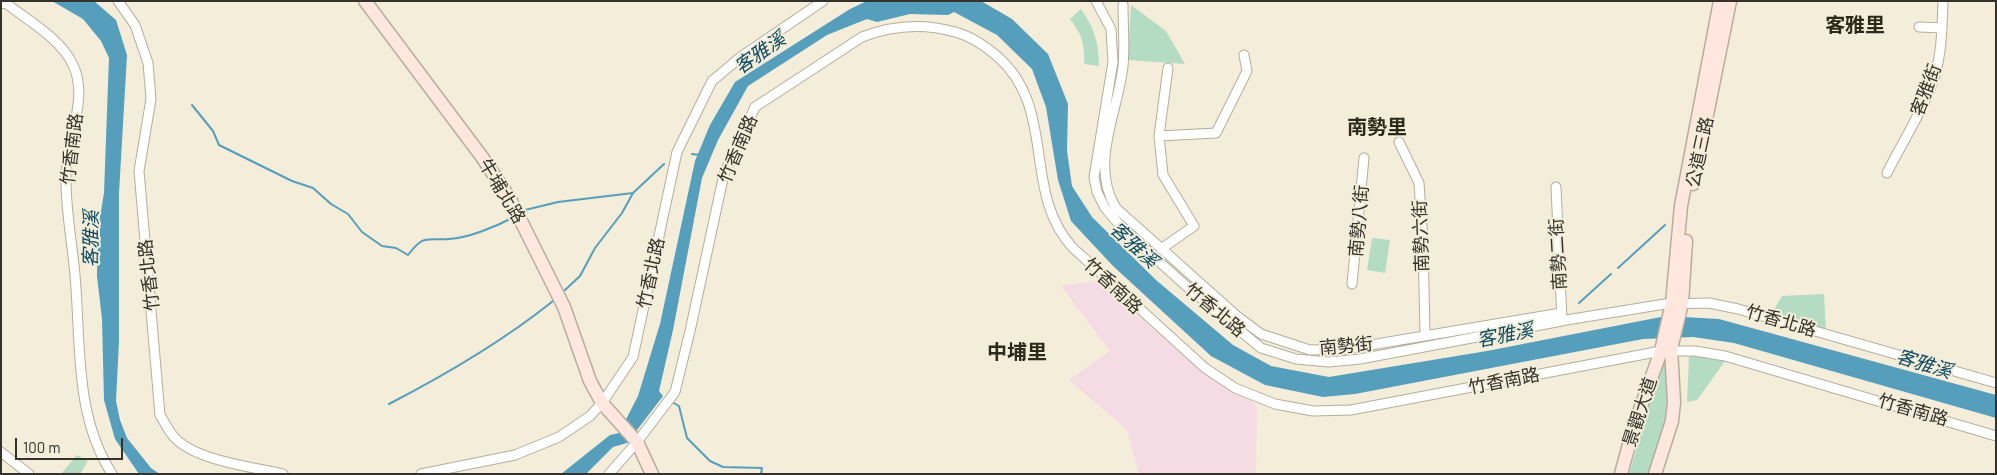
<!DOCTYPE html>
<meta charset="utf-8">
<style>
body{margin:0}
#map{position:relative;width:1997px;height:475px;overflow:hidden;background:#f3edda;font-family:Barlow,sans-serif}
canvas{display:block}
.frame{position:absolute;inset:0;border:2px solid #34322a;pointer-events:none}
.scale{position:absolute;left:15px;top:438px;width:108px;height:22px;box-sizing:border-box;border:2px solid #34322a;border-top:0;padding-left:6px;font-size:15px;line-height:18px;white-space:nowrap;color:#34322a;-webkit-text-stroke:4px #f3edda;paint-order:stroke}
</style>
<div id="map">
<canvas width="1997" height="475"></canvas>
<div class="frame"></div>
<div class="scale">100 m</div>
</div>
<script>
const ctx = document.querySelector('canvas').getContext('2d');
ctx.lineJoin = 'round';
function fill(path, color) {
  ctx.fillStyle = color;
  ctx.fill(path, 'evenodd');
}
function stroke(path, color, width, dash) {
  ctx.strokeStyle = color;
  ctx.lineWidth = width;
  ctx.lineCap = dash ? 'butt' : 'round';
  ctx.setLineDash(dash || []);
  ctx.stroke(path);
}
function drawText(font, color, halo, rows, align = 'center') {
  ctx.font = font + ' Barlow,"Noto Sans TC",sans-serif';
  ctx.lineWidth = 4;
  ctx.setLineDash([]);
  ctx.textBaseline = 'middle';
  ctx.strokeStyle = halo;
  ctx.fillStyle = color;
  for (const [text, x, y, turn = 0] of rows) {
    ctx.save();
    ctx.translate(x, y);
    ctx.rotate((+turn || 0) * Math.PI / 180);
    ctx.textAlign = isNaN(turn) ? turn : align;
    if (halo) ctx.strokeText(text, 0, 0);
    ctx.fillText(text, 0, 0);
    ctx.restore();
  }
}
fill(new Path2D(`
 M1096,281l117,99 44,25 -1,69h-117l-12,-44 -58,-50 41,-29 -49,-65z`), '#f5dbe3');
fill(new Path2D(`
 M1131,5l35,26 19,33 -57,-4z
 M1081,9c13,19 18,33 18,57l-15,-2c1,-19 -2,-30 -14,-45z
 M1372,238l18,2 -5,33 -18,-3z
 M1824,294l2,37 -56,-15 12,-20z
 M1689,356h17l19,5 -28,39 -10,2z
 M1662,363l6,2 1,33 -2,22 -18,54h-20z
 M77,455l11,6 -8,13h-19z`), '#b4dcc2');
fill(new Path2D(`
 M52,1h42l22,19 11,35 -8,138v148l-3,60 4,19 7,18 24,30 9,6h-21l-24,-35 -11,-39 -2,-81 -5,-43 1,-47 6,-36 5,-135 -8,-17 -18,-22z
 M867,1h114l31,18 36,35 20,50 -1,47 5,35 20,31 64,63 77,65 38,21 58,11 158,-26 179,-35 53,3 277,76v23l-262,-75 -41,-6 -50,2 -288,55 -32,3 -58,-12 -54,-29 -98,-90 -42,-45 -13,-41 -12,-73 -14,-38 -35,-34 -43,-23 -6,3 -38,-1 -33,8 -10,-3 -40,16 -79,51 -30,54 -16,38 -29,152 -14,61 4,5 -36,47 -14,4 -27,27h-25l49,-39 9,-2 19,-37 22,-72 35,-163 15,-36 25,-43 115,-73z`), '#559ebc');
stroke(new Path2D(`
 M192,105l21,26 6,14 73,36 21,7 18,16 17,10 14,18 20,14 14,2 12,7c17,-22 18,-14 41,-16 19,-1 46,-12 63,-21
 M692,154l8,1
 M525,210l33,-8 75,-9 31,-29
 M1618,268l47,-43
 M565,290l15,-14 15,-28 27,-35 11,-20
 M1579,303l32,-29
 M672,402l7,4 8,32 23,23 13,6 39,1 -1,6
 M389,404c58,-30 113,-62 164,-103`), '#559ebc', 2);
const street = new Path2D(`
 M118,1l17,24 13,38 3,36 -12,72 21,244c5,8 9,17 15,23 22,23 78,29 108,36
 M1096,1l15,28 1,18 1,15 -19,115 3,15 8,16 19,22 61,55 76,63 35,11 33,3 31,-3 202,-38 -6,-134
 M1,3l6,1c22,17 54,35 66,61 16,33 -6,74 -7,108 -1,34 6,68 9,102 6,67 -1,140 37,199
 M1123,5c0,20 2,41 0,61 -5,47 -34,98 -7,142l121,108 24,18 49,16 37,-1 214,-36
 M1919,27l23,1
 M1159,136l57,-3 31,-62 -3,-16
 M1399,142l20,41 4,58 2,94
 M1887,173c16,-32 37,-64 48,-98 7,-24 7,-49 8,-74
 M1161,249l33,-23 -31,-51 -4,-39 9,-68
 M1352,284l12,-126
 M1560,321l105,-17 44,-1 29,6 258,74
 M1,452l28,22
 M421,474l94,-19 44,-18 31,-21 12,-13 31,-46 44,-205 35,-71 30,-25 81,-55
 M609,474l28,-32 38,-50 15,-61 34,-157 31,-67 107,-70c31,-12 61,-14 93,-5 16,4 29,13 42,24 61,53 24,136 76,192l132,120 30,20 40,16 38,7 38,-1 310,-59h34l30,5 271,80`);
const secondary = new Path2D(`
 M365,1l117,156 28,42 54,108 26,74 12,22 35,39 15,32
 M1693,184l37,-183
 M1621,474l13,-48 27,-75 11,-48 9,-97 39,-205
 M1655,474l17,-53 2,-19 -3,-53 11,-46 4,-62`);
stroke(street, '#b4ae9d', 11);
stroke(secondary, '#b4ae9d', 15);
stroke(street, '#fff', 9);
stroke(secondary, '#ffe7df', 12);
drawText('18px', '#34322a', '#f3edda', [
 ["客雅街",1926,90,-69],
 ["竹香南路",72,149,-83],
 ["竹香南路",738,149,-67],
 ["公道三路",1700,152,-78],
 ["牛埔北路",502,191,59],
 ["南勢八街",1359,221,-85],
 ["南勢六街",1421,236,-92],
 ["南勢二街",1558,254,-93],
 ["竹香北路",651,273,-78],
 ["竹香北路",149,275,-96],
 ["竹香南路",1113,286,43],
 ["竹香北路",1215,310,40],
 ["竹香北路",1781,321,16],
 ["南勢街",1346,346,-5],
 ["竹香南路",1504,381,-11],
 ["竹香南路",1913,410,16],
 ["景觀大道",1640,412,-72]
]);
drawText('italic 19px', '#0d4c62', '#f3edda', [
 ["客雅溪",760,53,-35],
 ["客雅溪",91,239,-89],
 ["客雅溪",1134,245,43],
 ["客雅溪",1505,335,-11],
 ["客雅溪",1924,364,17]
]);
drawText('bold 20px', '#2e2a1b', '#f3edda', [
 ["客雅里",1855,25],
 ["南勢里",1377,127],
 ["中埔里",1017,352]
]);
</script>
